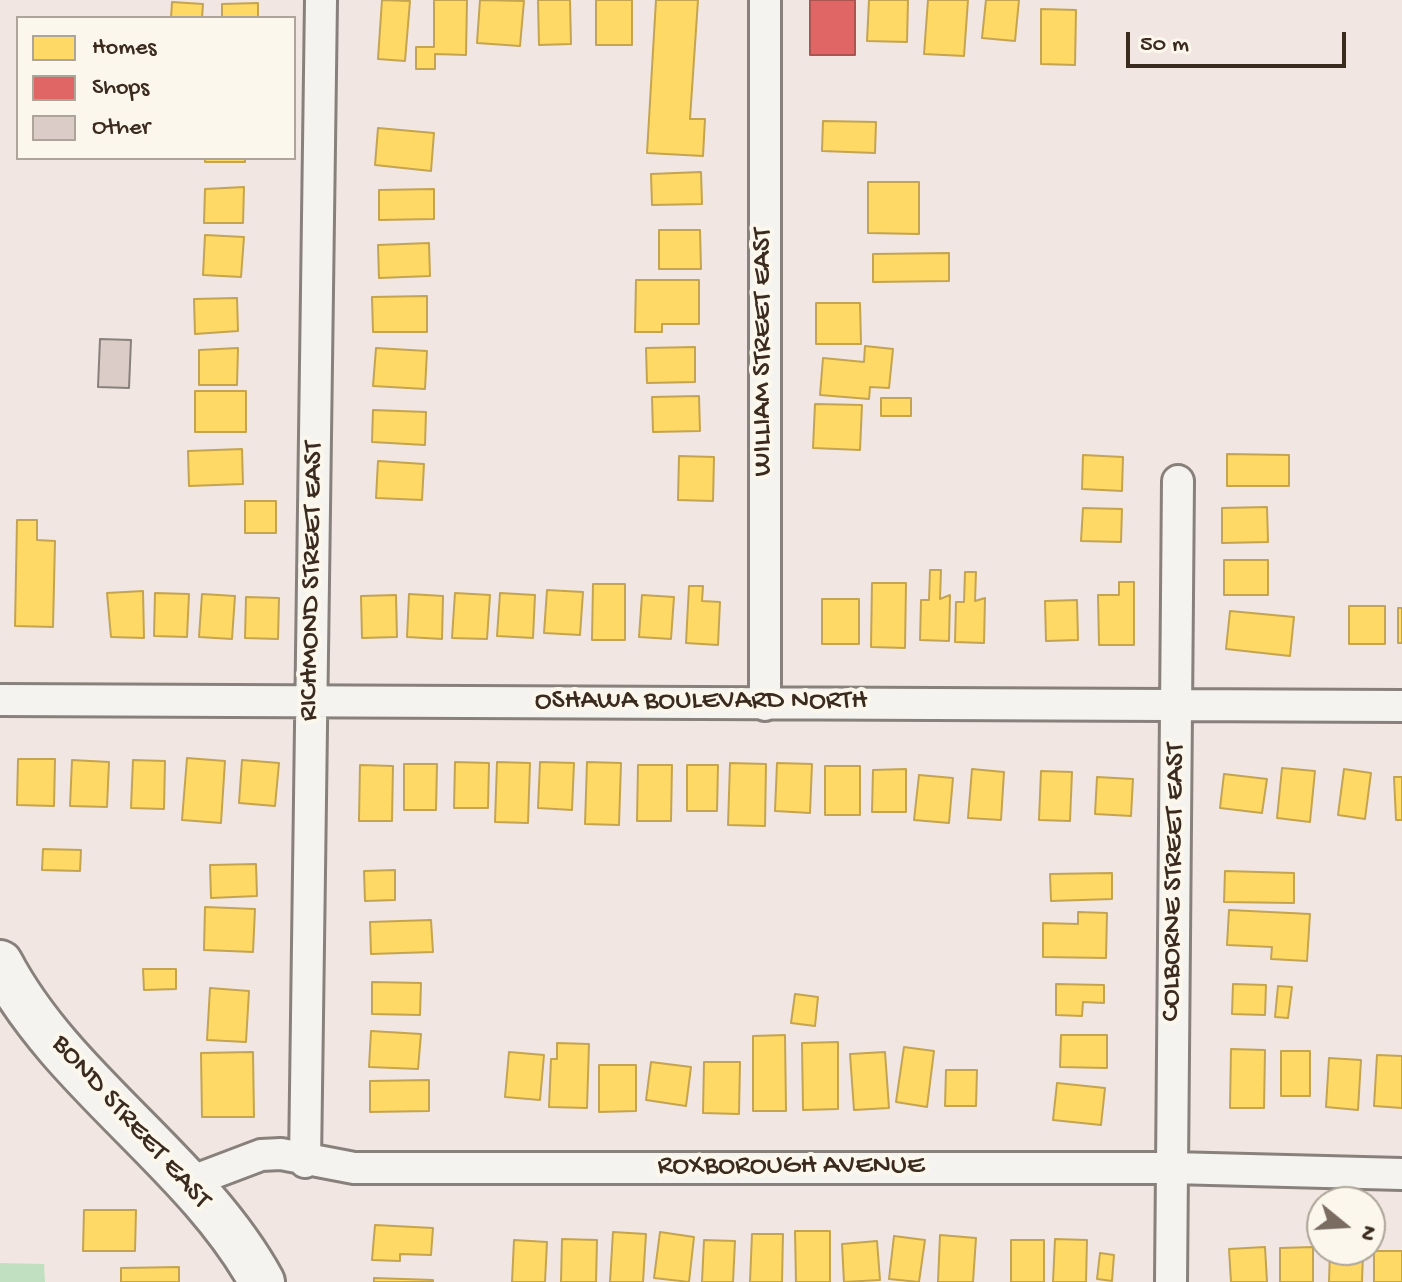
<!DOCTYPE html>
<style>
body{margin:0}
#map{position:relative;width:1402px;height:1282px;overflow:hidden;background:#f1e6e1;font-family:"Gochi Hand",sans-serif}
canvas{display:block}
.legend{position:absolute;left:16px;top:16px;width:280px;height:144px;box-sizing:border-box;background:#fbf7ec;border:2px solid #aea59a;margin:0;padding:10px 14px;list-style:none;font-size:24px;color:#3b2a1e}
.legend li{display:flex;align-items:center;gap:16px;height:40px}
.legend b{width:40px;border:2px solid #aea59a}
.north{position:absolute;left:1306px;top:1186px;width:80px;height:80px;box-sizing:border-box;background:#fbf7ec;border:2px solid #aea59a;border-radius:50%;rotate:108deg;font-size:22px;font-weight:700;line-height:32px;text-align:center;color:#3b2a1e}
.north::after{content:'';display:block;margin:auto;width:28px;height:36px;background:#7b6c62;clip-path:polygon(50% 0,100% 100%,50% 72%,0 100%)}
.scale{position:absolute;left:1126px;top:32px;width:220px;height:36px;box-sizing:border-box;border:4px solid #3b2a1e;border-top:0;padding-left:10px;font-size:24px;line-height:28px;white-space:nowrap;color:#3b2a1e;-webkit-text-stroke:6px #fbf7ec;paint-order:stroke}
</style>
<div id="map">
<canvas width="1402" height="1282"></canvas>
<ul class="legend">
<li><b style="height:22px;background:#ffd966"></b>Homes</li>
<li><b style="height:22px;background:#e06666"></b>Shops</li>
<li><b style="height:22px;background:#dbccc7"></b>Other</li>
</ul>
<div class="north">N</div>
<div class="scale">50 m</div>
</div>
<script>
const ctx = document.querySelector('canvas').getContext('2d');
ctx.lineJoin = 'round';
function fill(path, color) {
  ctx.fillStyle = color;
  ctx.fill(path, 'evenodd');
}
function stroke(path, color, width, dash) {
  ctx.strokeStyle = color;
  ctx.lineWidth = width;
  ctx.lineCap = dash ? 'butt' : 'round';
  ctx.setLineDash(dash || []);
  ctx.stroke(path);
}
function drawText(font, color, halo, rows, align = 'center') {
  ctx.font = font + ' "Gochi Hand",sans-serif';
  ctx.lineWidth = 8;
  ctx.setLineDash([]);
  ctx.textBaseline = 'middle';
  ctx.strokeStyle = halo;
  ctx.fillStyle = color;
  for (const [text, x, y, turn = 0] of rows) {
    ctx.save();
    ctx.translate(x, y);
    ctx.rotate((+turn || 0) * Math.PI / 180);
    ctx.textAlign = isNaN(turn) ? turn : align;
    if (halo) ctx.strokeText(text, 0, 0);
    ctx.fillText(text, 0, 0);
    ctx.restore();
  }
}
fill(new Path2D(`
 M0,1263l44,1 1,18h-45z`), '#c1e0c1');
const homes = new Path2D(`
 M382,0l28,1 -5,60 -27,-2z
 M434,0h33l-1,55 -31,-1v15h-19v-22h18z
 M480,0l44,1 -4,45 -43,-3z
 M538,0h32l1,44 -32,1z
 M596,0h36v45h-36z
 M656,0h42l-8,119h15l-2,37 -56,-3z
 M869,0h39l-1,42 -40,-1z
 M928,0h40l-4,56 -40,-2z
 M986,0h33l-4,41 -33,-3z
 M172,2l31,2 -1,14h-31z
 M258,3v15h-36v-14z
 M1041,9l35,1 -1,55 -34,-1z
 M823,121l53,1 -1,31 -53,-2z
 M378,128l56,5 -3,38 -56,-6z
 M205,158h40v4h-40z
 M701,172l1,32 -50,1 -1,-31z
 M868,182h51v52l-51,-1z
 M244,187l-1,36h-39l1,-34z
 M434,189v30l-55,1v-30z
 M659,230h41l1,39h-42z
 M205,235l39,2 -3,40 -38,-2z
 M429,243l1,33 -51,2 -1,-33z
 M949,253v28l-76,1v-28z
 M636,280h63v44h-37v8h-27z
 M427,296v36h-54l-1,-35z
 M237,298l1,33 -43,3 -1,-35z
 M816,303h44l1,41h-45z
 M865,346l28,3 -4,39 -19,-1 -1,12 -49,-4 3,-37 41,4z
 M695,347v35l-48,1 -1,-35z
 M238,348l-1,37h-38v-35z
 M376,348l51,3 -2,38 -52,-3z
 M195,391h51v41h-51z
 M699,396l1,35 -47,1 -1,-35z
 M881,398h30v18h-30z
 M815,404l47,1 -2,45 -47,-2z
 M373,410l53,2 -1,33 -53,-3z
 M242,449l1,35 -54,2 -1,-35z
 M1227,454l62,1v31h-62z
 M1083,455l40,2 -1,34 -40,-2z
 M679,456l35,1 -1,44 -35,-1z
 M378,461l46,3 -2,36 -46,-2z
 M245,501h31v32h-31z
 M1267,507l1,35 -46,1v-35z
 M1083,508l39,1 -1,33 -40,-1z
 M17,520h20v20l18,1 -2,86 -38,-1z
 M1224,560h44v35h-44z
 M930,570h11l-1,29 10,-4 -1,46 -29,-1 1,-40h8z
 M965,572h11l-1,29 10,-3 -1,45 -29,-1 1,-40h8z
 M1119,582h15v63h-35l-1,-50h21z
 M872,583h34l-1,65 -34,-1z
 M593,584h32v56h-33z
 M689,586h14l-1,15 18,1 -2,43 -32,-2z
 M547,590l36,2 -3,43 -36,-2z
 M143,591l1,47 -33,-1 -4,-44z
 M155,593l34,1 -2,43 -33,-1z
 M455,593l35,2 -3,44 -35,-1z
 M500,593l35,2 -2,43 -36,-2z
 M202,594l33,2 -3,43 -33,-2z
 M409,594l34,2 -1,43 -35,-2z
 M396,595l1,42 -35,1 -1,-42z
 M642,595l32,2 -3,42 -32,-2z
 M246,597l33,1 -1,41 -33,-1z
 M822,599h37v45h-37z
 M1077,600l1,40 -32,1 -1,-40z
 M1349,606h36v38h-36z
 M1398,608h4v35h-4z
 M1230,611l64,6 -4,39 -64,-7z
 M187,758l38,3 -4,62 -39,-3z
 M18,759h37l-1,47 -37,-1z
 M72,760l37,2 -2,45 -37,-1z
 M133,760l32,1 -1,48 -33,-1z
 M242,760l37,3 -4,43 -36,-3z
 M455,762l34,1 -1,45h-34z
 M497,762l33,1 -2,60 -33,-1z
 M540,762l34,1 -2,47 -34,-2z
 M587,762l34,1 -2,62 -34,-1z
 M730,763l36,1 -1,62 -37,-1z
 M777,763l35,1 -2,49 -35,-2z
 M404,764h33l-1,46h-32z
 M360,765l33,1 -1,55h-33z
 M638,765h34l-1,56h-34z
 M687,765h31l-1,46h-30z
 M825,766h35v49h-35z
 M1282,768l33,3 -5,51 -33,-4z
 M906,769v43h-34l1,-42z
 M972,769l32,3 -3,48 -33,-2z
 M1344,769l27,4 -6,46 -27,-4z
 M1041,771l31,1 -2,49 -31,-1z
 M1224,774l43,5 -5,34 -42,-5z
 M919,775l34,3 -4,45 -35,-3z
 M1097,777l36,2 -2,37 -36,-2z
 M1394,777h8v43h-6z
 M43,849l38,1 -1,21 -38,-1z
 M256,864l1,32 -46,2 -1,-33z
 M395,870v30l-30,1 -1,-30z
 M1225,871l69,2v30l-70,-1z
 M1112,873v26l-61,2 -1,-27z
 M205,907l50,2 -2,43 -49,-2z
 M1229,910l81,4 -3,47 -36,-2 1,-12 -45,-2z
 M1078,912l29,1 -1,45 -63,-1v-34l35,1z
 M431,920l2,32 -62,2 -1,-32z
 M143,969h33v20l-32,1z
 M372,982l49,1 -1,32 -48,-1z
 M1056,984l48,1v18l-21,-1 -1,14 -26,-1z
 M1233,984l33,1 -1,30 -33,-1z
 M1278,986l14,1 -4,31 -13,-1z
 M210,988l39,3 -3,51 -39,-2z
 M795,994l23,3 -3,29 -24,-3z
 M371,1031l50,3 -3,35 -49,-2z
 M785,1035l1,76h-33v-75z
 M1061,1035h46v33l-47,-1z
 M838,1042v67l-35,1 -1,-67z
 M557,1043l32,1 -2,64 -38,-1 2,-48h6z
 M904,1047l30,4 -7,56 -31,-5z
 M1231,1049l34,1 -1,58h-34z
 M1281,1051h29v45h-29z
 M253,1052l1,65h-52l-1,-64z
 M509,1052l35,3 -4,45 -35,-3z
 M885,1052l4,56 -35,2 -4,-56z
 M1377,1055l25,1v52l-28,-2z
 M1329,1058l32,2 -3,50 -32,-3z
 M651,1062l40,5 -5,39 -40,-6z
 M704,1062h36l-1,52 -36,-1z
 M599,1065h37v46l-37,1z
 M946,1070h31l-1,36h-31z
 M429,1080v31l-59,1v-31z
 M1057,1083l48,5 -4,37 -48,-5z
 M84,1210h52l-1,41h-52z
 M375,1225l58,3 -2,27 -31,-1v7l-28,-1z
 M795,1231h35v51h-34z
 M613,1232l33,2 -3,48h-33z
 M660,1232l34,5 -5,45 -35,-4z
 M752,1234h31l-1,48h-32z
 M940,1235l36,3 -3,44h-35z
 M894,1236l31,4 -6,42 -30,-3z
 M562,1239l35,1 -1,42h-35z
 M1055,1239l32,1 -1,42h-33z
 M514,1240l33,2 -2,40h-33z
 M704,1240l31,1 -2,41h-31z
 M1011,1240h33v42h-33z
 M877,1241l3,39 -36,2 -2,-38z
 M1265,1247l2,35h-36l-2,-33z
 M1313,1247v35h-33v-34z
 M1330,1251l33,1 -1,30h-33z
 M1374,1251h28v31h-28z
 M1100,1253l14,2 -2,26 -15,-2z
 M179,1267v15h-58v-14z
 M374,1278l59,2v2h-59z`);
fill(homes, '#ffd966');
stroke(homes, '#c4a450', 2);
const shops = new Path2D(`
 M810,0h45v55h-45z`);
fill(shops, '#e06666');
stroke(shops, '#ae5450', 2);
const building = new Path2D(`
 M100,339l31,1 -2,48 -31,-1z`);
fill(building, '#dbccc7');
stroke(building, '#88807b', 2);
const street = new Path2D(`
 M765,0v705
 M0,700l1402,6
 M305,1162l16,-1162
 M187,1183l74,-28 20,-1 73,14h819l229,6
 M1171,1282l7,-801`);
const primary = new Path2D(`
 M0,963c63,120 197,200 262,319`);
stroke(street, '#88807b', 36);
stroke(primary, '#88807b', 50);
stroke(street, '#f5f3ef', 30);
stroke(primary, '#f5f3ef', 44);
drawText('28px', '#3b2a1e', '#fbf7ec', [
 ["WILLIAM STREET EAST",765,352,-90],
 ["RICHMOND STREET EAST",313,581,-89],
 ["OSHAWA BOULEVARD NORTH",701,703],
 ["COLBORNE STREET EAST",1175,882,-89],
 ["BOND STREET EAST",130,1123,48],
 ["ROXBOROUGH AVENUE",791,1168]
]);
</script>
